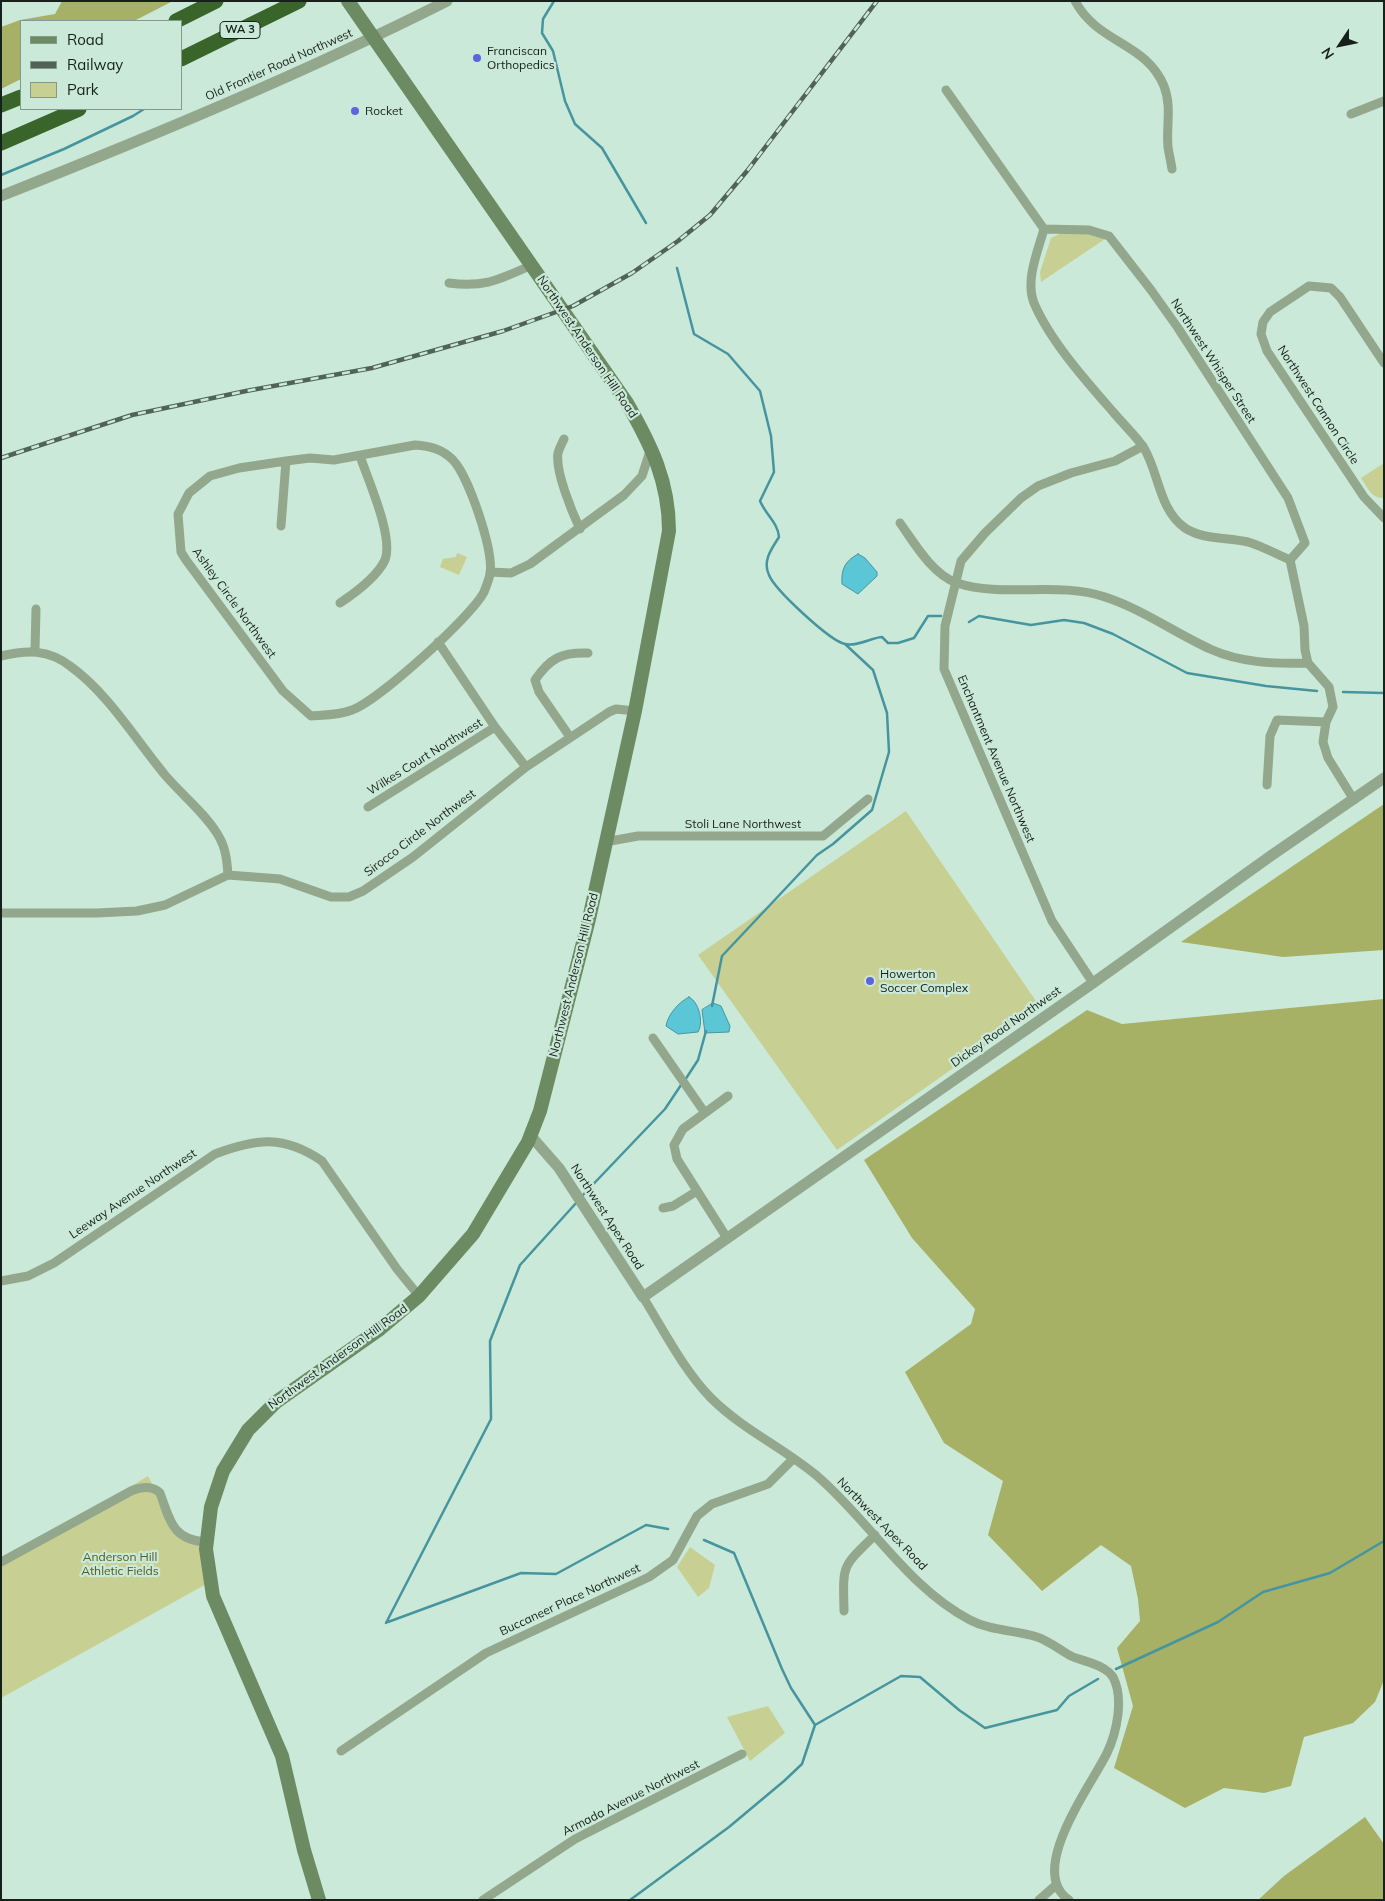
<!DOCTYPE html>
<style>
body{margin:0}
#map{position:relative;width:1385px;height:1901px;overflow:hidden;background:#cbe9d8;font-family:Mulish,sans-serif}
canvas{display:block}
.frame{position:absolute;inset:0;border:2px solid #16211b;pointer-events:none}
.legend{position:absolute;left:20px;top:20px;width:162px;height:90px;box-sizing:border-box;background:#cbe9d8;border:1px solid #83998c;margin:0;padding:6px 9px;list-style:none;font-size:15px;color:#16211b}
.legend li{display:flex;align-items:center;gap:10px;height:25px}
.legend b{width:25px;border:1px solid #83998c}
.north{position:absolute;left:1315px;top:20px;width:50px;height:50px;-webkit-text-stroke:4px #cbe9d8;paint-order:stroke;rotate:236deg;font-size:14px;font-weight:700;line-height:20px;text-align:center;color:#16211b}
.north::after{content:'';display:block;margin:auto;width:18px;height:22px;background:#16211b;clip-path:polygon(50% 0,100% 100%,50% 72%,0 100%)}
</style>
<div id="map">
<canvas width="1385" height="1901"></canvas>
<div class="frame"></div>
<ul class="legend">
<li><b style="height:6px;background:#6c8b63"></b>Road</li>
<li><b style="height:6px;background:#516359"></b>Railway</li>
<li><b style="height:14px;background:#c7d092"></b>Park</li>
</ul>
<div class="north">N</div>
</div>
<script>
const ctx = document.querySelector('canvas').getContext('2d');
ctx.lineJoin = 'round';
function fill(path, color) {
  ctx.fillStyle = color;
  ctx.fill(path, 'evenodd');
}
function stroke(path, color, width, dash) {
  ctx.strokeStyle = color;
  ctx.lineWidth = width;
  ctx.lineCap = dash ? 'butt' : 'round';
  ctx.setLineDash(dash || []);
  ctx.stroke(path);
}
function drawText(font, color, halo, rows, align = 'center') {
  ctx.font = font + ' Mulish,sans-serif';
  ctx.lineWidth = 4.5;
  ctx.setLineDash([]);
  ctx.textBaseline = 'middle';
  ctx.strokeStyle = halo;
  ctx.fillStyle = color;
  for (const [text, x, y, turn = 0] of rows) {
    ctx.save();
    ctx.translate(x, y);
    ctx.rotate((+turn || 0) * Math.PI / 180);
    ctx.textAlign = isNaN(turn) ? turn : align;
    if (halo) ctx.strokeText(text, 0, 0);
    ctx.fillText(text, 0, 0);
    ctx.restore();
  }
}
fill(new Path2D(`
 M1061,233h24l20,6 -64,43 -1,-10 11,-34z
 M1384,463v35c-12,1 -17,-11 -23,-20z
 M457,553l10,4 -8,18 -19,-8 3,-8 13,-2z
 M906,811l134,196 -203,143 -139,-195z
 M148,1476l28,54 30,12 4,40 -209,116v-133z
 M690,1547l25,18 -6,23 -11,9 -21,-30z
 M768,1706l17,27 -35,28 -23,-44z`), '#c7d092');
fill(new Path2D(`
 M62,1h111l-39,20h-113v58l-20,10v-62l19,-7 35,-6z
 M1384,804v146l-101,7 -102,-15z
 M1384,999v681l-9,22 -22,21 -49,14 -13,49 -27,7 -40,-5 -39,20 -71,-40 19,-62 -16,-58 23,-27 -2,-22 -7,-33 -30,-21 -59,46 -54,-56 15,-54 -59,-38 -39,-71 66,-48 4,-15 -63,-71 -48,-78 223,-150 35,14z
 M1365,1817l19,27v56h-126l26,-24z`), '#a7b166');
const water = new Path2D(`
 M858,554l7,4 12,14v4l-19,18 -16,-10c-1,-15 3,-23 16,-30z
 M689,997c10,5 15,25 9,35l-20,2 -12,-8c2,-12 13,-24 23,-29z
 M713,1003l8,3 9,20 -1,6 -24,1 -3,-23z`);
fill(water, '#5bc7d6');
stroke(water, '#46959e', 1);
stroke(new Path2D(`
 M554,1l-11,18 -1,14 11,18 12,50 10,23 27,24 44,75
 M1,175l63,-26 69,-33 11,-7
 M677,268l17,66 34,20 32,37 11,45 3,36 -14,29c6,14 18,22 19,36 -7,11 -17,24 -10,38 6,15 61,66 76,69 12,3 25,-6 37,-7l6,6h10l16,-5 14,-22h13
 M969,622l10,-6 52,9 33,-5 20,3 29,11 74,39 79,13 51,5
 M1343,692l41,1
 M712,1006l10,-50 95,-101 16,-11 39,-34 17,-58 -2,-39 -14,-43 -28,-26
 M685,1080l13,-20 8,-29
 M582,1196l83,-87 16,-24
 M704,1540l30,13 48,116 9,19 24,37
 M388,1622l133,-49 35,1 90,-49 22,4
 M386,1623l105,-204 -1,-78 30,-76 57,-63
 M1116,1669l102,-47 45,-30 67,-19 54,-32
 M630,1900l99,-73 55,-46 18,-17 13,-39 86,-49 19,1 39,33 26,18 72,-18 12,-14 29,-17`), '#46959e', 2.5);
stroke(new Path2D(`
 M1075,1c23,43 71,41 89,85 8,21 2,40 4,61 1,7 3,15 4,22
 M946,90l98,139c-6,22 -19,51 -10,74 16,38 53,79 80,110 10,12 22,23 30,35 15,25 15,62 41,80 18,12 42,9 63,14 14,4 28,12 42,18l14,66 1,24 3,13 21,24 4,20 -7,15 -3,20 5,16 26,42
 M1351,114l33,-13
 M1044,229l45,1 20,6 42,54 27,38 110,170 17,45 -15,17
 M449,283c36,5 51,-4 83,-18
 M1384,363l-44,-66 -9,-9 -22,-2 -39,26 -7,10 -2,12 6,17 97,146 20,21
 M564,439c-2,4 -5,10 -6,14 -3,18 14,59 22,76
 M415,445c15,1 27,4 38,15 16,17 41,91 37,114 -1,5 -4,13 -6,18 -12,24 -106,109 -132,118 -12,5 -28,5 -41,6l-28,-25 -97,-131 -5,-8 -3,-38 11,-21 21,-17 29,-8 47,-7 24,-3 24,2z
 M900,523c15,21 32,51 57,60 46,15 101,-2 148,14 37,12 70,36 105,52 31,14 65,15 98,14
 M281,526l5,-65
 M490,572l21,1 19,-9 94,-69 18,-19 9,-28
 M340,603c15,-10 37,-26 45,-43 9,-23 -17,-80 -25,-104
 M438,642l57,85 31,40
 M35,650l1,-41
 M1,656c26,-6 47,-7 69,10 37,26 66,74 95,109 17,20 40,38 53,60 8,13 9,26 10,40
 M570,737l-31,-45 -4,-12c15,-22 27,-28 53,-27
 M1267,785l3,-49 7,-16 49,2
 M368,807l127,-80
 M605,842l33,-6h185l45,-37
 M1,913h96l40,-2 28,-6 63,-30 52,4 51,18h18l14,-6 50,-34 113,-90 83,-55 7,-3 19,2
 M1093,983l-41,-62 -108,-252 1,-43 16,-65 24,-28 36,-35 17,-12 33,-13 44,-12 28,-15
 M653,1038l52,75
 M663,1208l10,-2 24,-15
 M727,1238l-50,-79 -3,-14 9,-16 45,-33
 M1,1281l27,-5 26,-13 161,-109c42,-16 69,-19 107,7l75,108 22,27
 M643,1297c21,34 40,72 68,101 31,31 71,49 105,77 53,45 91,112 154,145 21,11 45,10 67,17 12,4 23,13 34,19 11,5 27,7 36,15 3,1 4,4 6,6 11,21 4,55 -6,76 -16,33 -81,118 -38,147
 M1,1562l130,-71c10,-4 21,-6 29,2 10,27 12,47 46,49
 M844,1611c-1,-47 -3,-43 31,-76
 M341,1751l145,-98 163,-76 24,-17 24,-44 15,-12 56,-20 25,-25
 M483,1900l92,-61 167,-85
 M1039,1900l16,-14`), '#92a78c', 9);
stroke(new Path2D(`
 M1,196c151,-60 301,-122 446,-195
 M531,1136l28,32 84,129 450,-314 179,-128 112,-77`), '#92a78c', 11);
stroke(new Path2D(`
 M319,1900l-15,-50 -22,-94 -69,-160 -7,-47 5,-42 12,-36 25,-41 28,-28 104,-73 39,-33 54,-62 55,-92 12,-31 49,-192 46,-208 34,-180c0,-50 -18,-86 -42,-128l-279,-402`), '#6c8b63', 14);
stroke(new Path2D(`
 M176,21l40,-20
 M181,59l118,-58
 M1,105l20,-8
 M1,143l78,-34`), '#39642a', 15);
const rail = new Path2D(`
 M1,458l131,-43 114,-24 126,-23 131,-37 70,-25 59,-33 46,-32 32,-26 37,-44 130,-170`);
stroke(rail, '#516359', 4.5);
stroke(rail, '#cbe9d8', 2.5, [8]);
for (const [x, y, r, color] of [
 [477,58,5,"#5d64dc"],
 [355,111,5,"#5d64dc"],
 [870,981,5,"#5d64dc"]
]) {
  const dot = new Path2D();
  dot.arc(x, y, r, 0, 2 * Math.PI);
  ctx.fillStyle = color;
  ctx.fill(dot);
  stroke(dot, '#cbe9d8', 2);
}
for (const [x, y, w] of [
 [240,30,40]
]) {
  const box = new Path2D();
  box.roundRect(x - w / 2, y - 8.5, w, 17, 4);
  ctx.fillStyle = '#cbe9d8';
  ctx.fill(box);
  stroke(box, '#16211b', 1);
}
drawText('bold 11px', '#16211b', null, [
 ["WA 3",240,30]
]);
drawText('12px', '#16211b', '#cbe9d8', [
 ["Franciscan",487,51],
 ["Orthopedics",487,65],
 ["Rocket",365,111],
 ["Howerton",880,974],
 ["Soccer Complex",880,988]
], 'left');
drawText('12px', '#16211b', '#cbe9d8', [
 ["Old Frontier Road Northwest",279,65,-24],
 ["Northwest Anderson Hill Road",587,347,56],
 ["Northwest Whisper Street",1213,361,57],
 ["Northwest Cannon Circle",1318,405,57],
 ["Ashley Circle Northwest",234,603,54],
 ["Wilkes Court Northwest",425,757,-32],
 ["Enchantment Avenue Northwest",996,759,67],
 ["Stoli Lane Northwest",743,824],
 ["Sirocco Circle Northwest",420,833,-37],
 ["Northwest Anderson Hill Road",574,975,-76],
 ["Dickey Road Northwest",1006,1027,-35],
 ["Leeway Avenue Northwest",133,1194,-34],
 ["Northwest Apex Road",607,1217,57],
 ["Northwest Anderson Hill Road",338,1357,-36],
 ["Northwest Apex Road",882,1524,46],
 ["Buccaneer Place Northwest",570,1600,-25],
 ["Armada Avenue Northwest",631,1798,-27]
]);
drawText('12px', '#545b23', '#cbe9d8', [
 ["Anderson Hill",120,1557],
 ["Athletic Fields",120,1571]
]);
</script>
